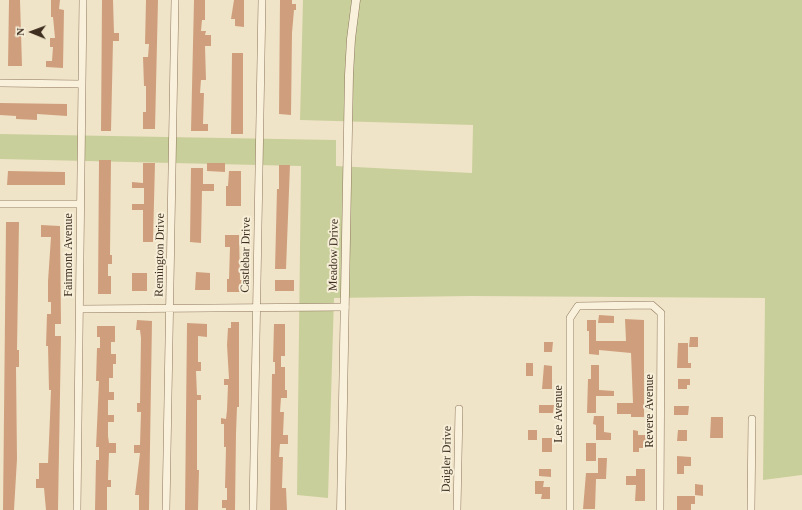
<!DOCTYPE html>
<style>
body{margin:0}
#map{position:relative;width:802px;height:510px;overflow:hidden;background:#f0e4c8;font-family:"Times New Roman",serif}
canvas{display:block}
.north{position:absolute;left:12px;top:12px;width:40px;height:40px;-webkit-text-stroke:3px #f7eed8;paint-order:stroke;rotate:271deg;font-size:11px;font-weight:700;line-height:16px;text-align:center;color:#3d2e20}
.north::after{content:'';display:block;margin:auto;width:14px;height:18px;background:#3d2e20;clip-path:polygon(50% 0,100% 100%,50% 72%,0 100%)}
</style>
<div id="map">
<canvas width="802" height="510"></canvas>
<div class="north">N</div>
</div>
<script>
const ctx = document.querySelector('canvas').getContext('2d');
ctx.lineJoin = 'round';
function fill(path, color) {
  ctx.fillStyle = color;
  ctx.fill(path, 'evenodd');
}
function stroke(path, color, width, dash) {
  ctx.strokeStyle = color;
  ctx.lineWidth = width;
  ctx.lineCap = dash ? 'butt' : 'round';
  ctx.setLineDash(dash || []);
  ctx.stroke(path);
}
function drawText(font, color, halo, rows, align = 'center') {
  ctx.font = font + ' "Times New Roman",serif';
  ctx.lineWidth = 4;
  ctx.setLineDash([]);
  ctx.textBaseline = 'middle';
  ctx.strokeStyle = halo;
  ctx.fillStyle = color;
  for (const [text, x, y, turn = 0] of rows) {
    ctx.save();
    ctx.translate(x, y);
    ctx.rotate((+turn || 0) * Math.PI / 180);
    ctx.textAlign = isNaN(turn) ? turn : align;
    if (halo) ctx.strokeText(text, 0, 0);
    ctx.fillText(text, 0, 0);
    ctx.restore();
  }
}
fill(new Path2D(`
 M303,0h499v475l-39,5 2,-182 -294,-2 -137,2 -6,200 -31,-3 4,-329 -301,-7v-25l336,6v26l136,7 1,-48 -173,-5z`), '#c9cf9b');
fill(new Path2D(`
 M9,0h11l2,66h-14z
 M51,0h9l-1,9 5,1 -1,58 -17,-1v-6h6l1,-14h-3v-9h5l-2,-21h-2z
 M102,0h11l1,33h5v8h-6l-2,90h-10z
 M146,0h12l-3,129h-12v-17h3v-26h-2l-1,-29h5l1,-13h-4z
 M194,0h11v20h-3l-1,11h5l-1,4h6v11h-6l1,34h-5l-1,13h4l-1,31h5v7h-17z
 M234,0h10v27l-9,-1v-7h-4z
 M280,0h12v4h4v6h-2l-2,23 -1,82 -12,-1z
 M232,53h11v81h-12z
 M0,103l67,1v12l-30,-2v6l-21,-1v-3l-16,-1z
 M99,160h12l-1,95h2v9h-4v12h3v18h-13z
 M143,163h12l-2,79h-10v-32h-11v-6h12v-16h-12v-6l11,1z
 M207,163h18v9l-18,-1z
 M279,165h11l-4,104h-11l2,-80h2z
 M191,168h12v16h11v7h-12l-1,52 -11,-1z
 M8,171l57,1v13h-58z
 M229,171h12v35h-15v-20h2z
 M6,222h13l-2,128h2v17h-3l1,92 -3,51h-11z
 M41,225l19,1 1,98h-6v12h6l-3,174h-12l-2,-22h-8v-9h3v-16h9l2,-46 1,-27h-2l-1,-44h-2l1,-32h4v-12h-3v-21l3,-44h-10z
 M225,235h14l1,45h3v12h-16v-13h2l1,-32h-5z
 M196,272l14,1v17h-15z
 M132,273h15v18h-15z
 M275,280h19v11h-19z
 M599,315l15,1v7h-16z
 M625,319l19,1v97h-13v-3h-14v-11h16l-2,-50 -32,-3v5l-10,-1v-23h-2v-11h9v21h30z
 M137,320l15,1 -3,189h-10v-15h-4l5,-42h-6v-8h6l1,-33h-4v-9h3l1,-65 -1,-8h-4z
 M231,322h8v85h-2l-1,26 -1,77h-9v-2h-4v-8h5v-12h-2l1,-41h-2v-23h-3v-6l5,1 1,-9 1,-25h-4v-6h5l-2,-34 1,-17h3z
 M187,323l20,1v13l-9,-1v26h3v9h-5l1,24h4v5h-4v70h2l-1,40h-13z
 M274,324h11v32h-4v11h4v23h2v8h-6l-1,14h4l-1,23h5v9h-8l-1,13h4l-1,31h4l1,22h-17l2,-136h3v-12h-2z
 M97,326h18v16h-4v12h5v10h-3v14h-4v14h5v8h-6v15h6v7h-6v14l1,7h7v10h-7l-1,27h3v7h-4v23h-12l1,-50h3v-13h-3l3,-66h-3l1,-33h3v-11h-3z
 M690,337h8v10h-9z
 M544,342h9l-1,10h-8z
 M678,343h10v20h3v5h-14z
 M526,363h7v13h-7z
 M544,365l8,1v23h-10z
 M591,365h8v25l15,1v5h-18v17h-9l1,-34h3z
 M678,379h12v6h-3v4h-9z
 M539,405h15l-1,8h-14z
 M674,406h15l-1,9h-14z
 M594,416h10v16l7,1v7h-15v-15l-3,-1z
 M711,417h12v21h-13z
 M528,430h9v10h-9z
 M633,430l5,1v4h8v13h-7v4h-6z
 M678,430h9v11h-10z
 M542,438h10v14h-10z
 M586,443h10v18h-10z
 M677,456l14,1v9h-7v8h-7z
 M598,458h9l-1,21h-10l-1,30h-12l3,-36h12z
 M539,469h12v8l-12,-1z
 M636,469h9v32h-10l1,-16h-10v-9h10z
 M535,481h9l-1,6h7v12h-9l1,-5h-7z
 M695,484l8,1v11l-8,-1z
 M677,496h18v8h-4v6h-14z`), '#cf9f7d');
const minor = new Path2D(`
 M0,83l81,1
 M0,204h80
 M80,309l265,-2
 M77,510l6,-510
 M166,510l9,-510
 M253,510l9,-510
 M457,510l2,-101
 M570,510v-192l8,-12 74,-1 9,8 -1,197
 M751,510l1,-91`);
const tertiary = new Path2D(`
 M341,510l8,-435 2,-36 5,-39`);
stroke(minor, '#8d765c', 8);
stroke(tertiary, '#8d765c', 9);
stroke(minor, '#faf1dc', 7);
stroke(tertiary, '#faf1dc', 8);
drawText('12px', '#3d2e20', '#f7eed8', [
 ["Fairmont Avenue",69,255,-90],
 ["Remington Drive",160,255,-89],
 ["Castlebar Drive",246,255,-89],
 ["Meadow Drive",334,255,-89],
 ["Revere Avenue",650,411,-90],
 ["Lee Avenue",559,414,-90],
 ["Daigler Drive",447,459,-89]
]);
</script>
